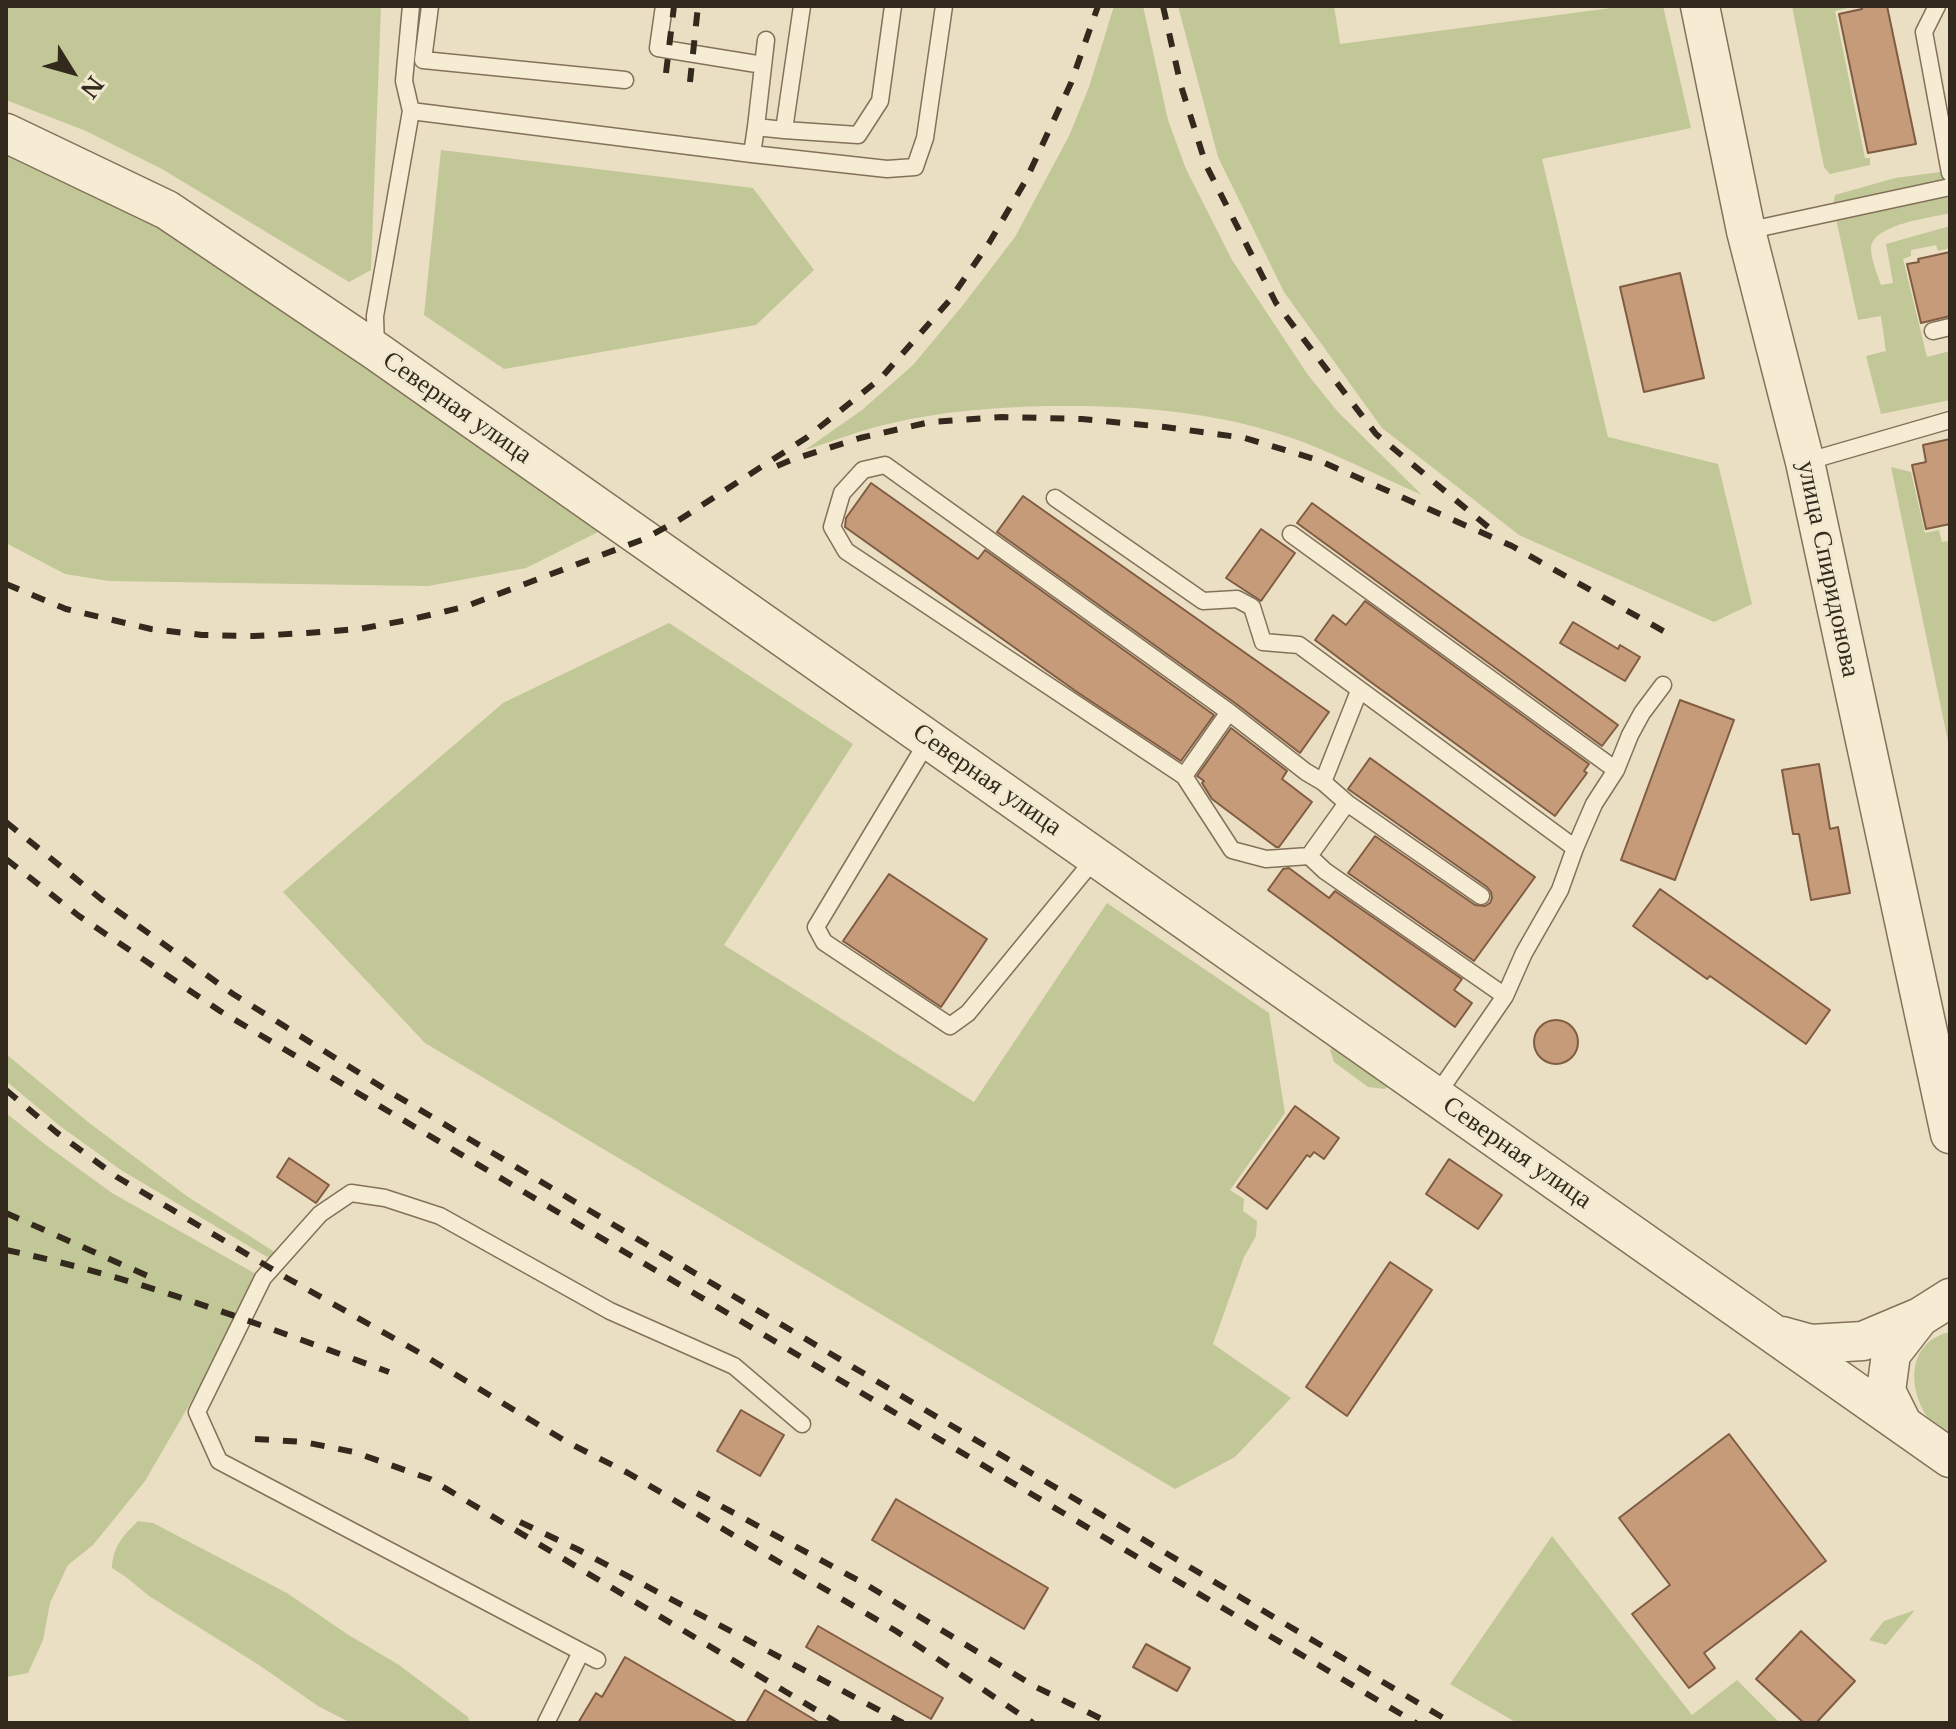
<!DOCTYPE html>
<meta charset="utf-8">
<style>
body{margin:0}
#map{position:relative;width:1956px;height:1729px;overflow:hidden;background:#eadfc2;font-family:"Libre Baskerville",serif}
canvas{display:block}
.frame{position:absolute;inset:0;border:8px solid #33291d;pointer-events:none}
.north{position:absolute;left:32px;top:32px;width:80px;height:80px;-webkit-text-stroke:6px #f2e9d0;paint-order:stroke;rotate:127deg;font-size:22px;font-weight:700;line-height:32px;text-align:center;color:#33291d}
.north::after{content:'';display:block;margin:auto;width:28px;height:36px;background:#33291d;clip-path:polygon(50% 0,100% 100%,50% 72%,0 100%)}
</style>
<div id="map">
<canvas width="1956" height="1729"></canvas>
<div class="frame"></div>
<div class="north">N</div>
</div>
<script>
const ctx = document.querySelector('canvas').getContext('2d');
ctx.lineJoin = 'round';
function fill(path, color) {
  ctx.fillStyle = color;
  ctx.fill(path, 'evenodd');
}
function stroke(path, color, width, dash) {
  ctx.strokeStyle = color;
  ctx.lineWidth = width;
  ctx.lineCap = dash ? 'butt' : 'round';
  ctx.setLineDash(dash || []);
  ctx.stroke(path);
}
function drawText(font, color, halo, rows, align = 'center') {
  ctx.font = font + ' "Libre Baskerville",serif';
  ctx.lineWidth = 6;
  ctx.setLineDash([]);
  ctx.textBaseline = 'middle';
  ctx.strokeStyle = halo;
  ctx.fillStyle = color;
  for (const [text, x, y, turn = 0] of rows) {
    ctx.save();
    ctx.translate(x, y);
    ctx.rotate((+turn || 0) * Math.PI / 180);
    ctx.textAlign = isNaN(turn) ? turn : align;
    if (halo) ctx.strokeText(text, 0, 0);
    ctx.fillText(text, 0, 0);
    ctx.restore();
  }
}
fill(new Path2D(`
 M6,6h375l-10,264 -22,12 -187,-113 -76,-38 -80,-31z
 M1114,6h29l25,114 18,49 46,91 76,115 30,37 84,83c-46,-20 -91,-44 -139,-60 -76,-25 -155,-30 -234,-29 -53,1 -105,5 -157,17 -29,6 -58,18 -87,27l57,-40 51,-45 50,-60 52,-68 54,-101 20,-49z
 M1178,6h156l6,38 286,-38h37l28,122 -149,31 66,278 110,27 34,140 -38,18 -195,-87 -137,-107 -98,-136 -66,-135z
 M1792,6h64l-21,5 30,147h5v7l-40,9 -6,-7z
 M441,150l312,38 61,82 -58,55 -252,44 -80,-54z
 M6,153l167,79 437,294 -84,42 -98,18 -319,-5 -44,-7 -59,-31z
 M1948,171l2,2v40c-20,5 -77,11 -79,35 0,11 6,26 10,37l12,-2 -7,-39 64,-18v22l-12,3 -2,-6 -25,5v6l-8,3 24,98 23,-6v49l-69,14 -15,-58 20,-5 -5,-35 -23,4 -25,-115 2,-10 60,-17z
 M1891,467l20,5 14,61 14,-3 3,12 8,-1v210z
 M669,623l184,121 -129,201 250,157 133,-199 162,110 16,100 -55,77 14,9 -1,12 14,10 -1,15 -12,21 -31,87 78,54 -56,59 -60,32 -750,-446 -142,-151 220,-189z
 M1338,1042l55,38 -8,9 -17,-2 -34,-25 -4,-12z
 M6,1054l82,68 100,75 101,64 -5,6 -163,-97 -61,-44 -54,-45z
 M6,1113l40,32 66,48 151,85 -118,203 -52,64 -25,20 -18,38 -7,37 -15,33 -21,4z
 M1950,1332v104c-9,-6 -18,-12 -24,-21 -19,-31 -17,-74 24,-83z
 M138,1521l15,2 134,70 60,41 52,31 69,52 1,5 -118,1 -33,-17 -59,-41 -110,-69 -23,-19 -14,-9c1,-22 11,-32 26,-47z
 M1552,1536l140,179 45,-35 43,43h-263l-67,-39z
 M1915,1610l-29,35 -17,-5 15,-19z`), '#c1c796');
const building = new Path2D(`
 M1862,6h25l29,138 -48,9 -29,-139 23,-5z
 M1950,252v64l-29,7 -14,-59 12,-2 -1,-3z
 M1680,273l24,105 -60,14 -24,-105z
 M1950,439v85l-24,5 -14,-64 14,-3 -3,-17z
 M871,483l107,76 7,-9 229,165 -33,46 -104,-69 -232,-165 1,-9z
 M1023,496l306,216 -29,41 -65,-50 -238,-171z
 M1312,503l306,222 -16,21 -305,-223z
 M1261,529l34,24 -34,48 -35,-23z
 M1365,601l224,163 -5,7 3,2 -32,43 -187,-136 -53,-40 18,-25 13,10z
 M1573,622l45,27 2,-4 20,12 -15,24 -65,-38z
 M1680,700l54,20 -59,160 -54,-20z
 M1231,728l56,43 -5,8 30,23 -33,45h-3l-64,-48 -10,-16 2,-2 -7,-5z
 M1370,758l165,119 -61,84 -126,-88 27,-37 100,69 10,1 5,-3 2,-5 -1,-6 -4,-5 -139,-98z
 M1819,764l11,65 8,-2 12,66 -39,7 -12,-66h-6l-11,-64z
 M1289,868l40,30 6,-7 127,88 -8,11 18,13 -17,24 -187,-137 15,-21z
 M889,874l98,65 -46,68 -98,-66z
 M1660,889l170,121 -24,34 -96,-68 -3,3 -74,-53z
 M1534 1042a22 22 0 1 1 44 0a22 22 0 1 1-44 0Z
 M1295,1106l44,32 -15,21 -10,-7 -4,5 -3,-2 -40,54 -30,-22z
 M289,1158l40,27 -13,18 -39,-26z
 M1449,1159l53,36 -24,34 -52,-35z
 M1390,1262l42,28 -85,126 -41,-29z
 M741,1410l43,25 -24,41 -43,-25z
 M1729,1434l97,127 -122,92 11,15 -26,20 -57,-74 38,-29 -51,-67z
 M896,1499l152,89 -24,41 -152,-89z
 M818,1626l125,72 -12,21 -125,-72z
 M1801,1631l54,50 -39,42h-12l-48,-44z
 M1146,1644l44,24 -13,23 -44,-24z
 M625,1657l113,66h-160l18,-30 6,4z
 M765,1690l55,33h-74z`);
fill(building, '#c69b7a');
stroke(building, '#805c42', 2);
const service = new Path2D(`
 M430,6l-7,54 202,20
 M664,6l-6,42 105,17
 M1937,6l-13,26 26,141
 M411,111l341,43 135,15 28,-2 10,-29 19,-132
 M756,127l10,-87
 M784,130l74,5 22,-34 13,-95
 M752,154l4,-27 28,3 18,-124
 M1746,231l204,-44
 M1933,331l17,-4
 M376,349l-1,-33 36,-205 -7,-30 7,-75
 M1805,462l145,-42
 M1055,498l148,103 34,-2 15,8 11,35 36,3 276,203
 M1291,534l325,236
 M1359,691l-36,91 24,21 134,93
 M929,739l-113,188 8,15 126,84 18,-13 128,-156
 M1184,776l45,-64
 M1323,782l-17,-10 -77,-60 -344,-247 -22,5 -21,23 -10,34 14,24 338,225 48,74 34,9 43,-3 16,15 180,125
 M1309,856l38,-53
 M1436,1096l69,-100 19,-43 36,-63 15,-42 19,-44 22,-34 14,-35 12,-22 21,-28
 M597,1660l-378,-199 -22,-49 66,-134 57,-64 31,-21 34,5 55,18 170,95 124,55 68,58
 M546,1723l35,-71`);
const tertiary = new Path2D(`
 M1700,6l46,225 59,231 145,672
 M6,133l161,77 209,141 1574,1107
 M1782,1336l29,8 52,-3 57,-24 30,-19
 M1903,1425l-17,-34 5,-37 28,-36`);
stroke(service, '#83715a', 19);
stroke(tertiary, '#83715a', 41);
stroke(service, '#f6ecd4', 16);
stroke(tertiary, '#f6ecd4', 38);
stroke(new Path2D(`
 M1163,6l18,80 25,79 70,138 100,131 117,97
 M666,73l8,-67
 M690,82l8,-76
 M777,466l14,-6 69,-22 70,-16 72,-5 80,2 83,8 80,11 73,22 194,86 162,91
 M6,584l60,25 85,20 51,6 52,1 53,-3 52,-4 49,-9 56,-13 180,-68 35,-19 127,-82 75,-60 68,-77 40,-58 37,-63 45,-97 27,-77
 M6,822l95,77 132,95 152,95 1067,634
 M6,859l73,57 141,95 1196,712
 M6,1090l50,42 61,45 170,101 133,75 147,89 61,31 268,158 137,92
 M6,1213l153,68
 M6,1250c131,27 257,76 383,122
 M255,1439l49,3 50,10 76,27 408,244
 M697,1493l168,91 171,103 74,36
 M520,1522l57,27 326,174`), '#33291d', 6, [14, 14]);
drawText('26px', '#33291d', '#f2e9d0', [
 ["Северная улица",457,408,35],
 ["улица Спиридонова",1828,569,78],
 ["Северная улица",987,780,35],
 ["Северная улица",1517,1153,35]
]);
</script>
